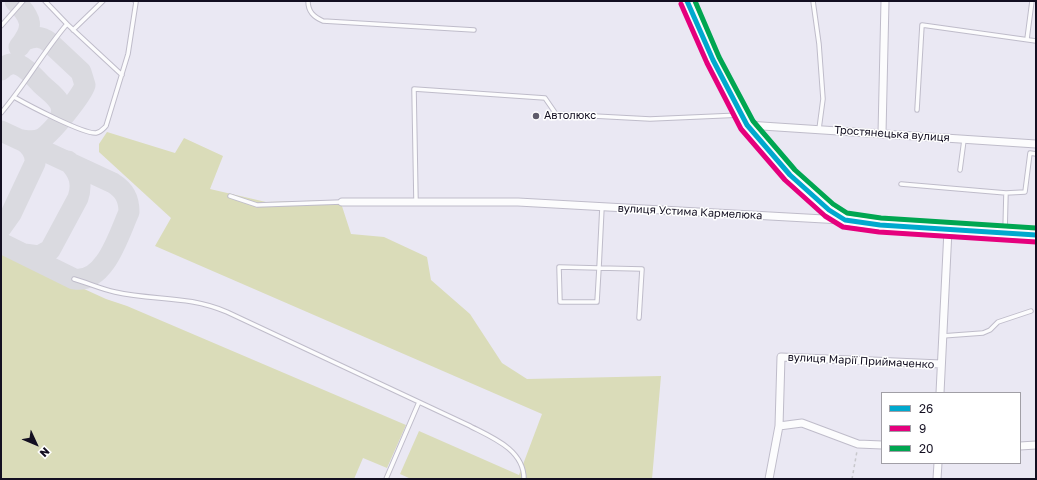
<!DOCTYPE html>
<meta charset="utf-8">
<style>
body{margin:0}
#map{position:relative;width:1037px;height:480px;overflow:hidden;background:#eae8f3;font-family:"Golos Text",sans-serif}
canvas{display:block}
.frame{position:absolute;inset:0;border:2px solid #130f21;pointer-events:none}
.legend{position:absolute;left:881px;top:392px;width:140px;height:72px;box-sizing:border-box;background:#fff;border:1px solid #a19fa6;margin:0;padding:5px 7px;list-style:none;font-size:12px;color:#130f21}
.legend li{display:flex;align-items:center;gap:8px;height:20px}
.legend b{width:20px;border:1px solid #a19fa6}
.north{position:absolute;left:16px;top:424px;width:40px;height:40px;-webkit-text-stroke:3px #fff;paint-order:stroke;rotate:134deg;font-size:11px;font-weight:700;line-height:16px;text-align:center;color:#130f21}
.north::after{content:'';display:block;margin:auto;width:14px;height:18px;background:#130f21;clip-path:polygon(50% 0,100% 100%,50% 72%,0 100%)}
</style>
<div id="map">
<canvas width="1037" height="480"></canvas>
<div class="frame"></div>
<ul class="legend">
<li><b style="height:5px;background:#00a9ce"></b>26</li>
<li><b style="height:5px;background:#e5007d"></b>9</li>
<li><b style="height:5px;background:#00a651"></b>20</li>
</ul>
<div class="north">N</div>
</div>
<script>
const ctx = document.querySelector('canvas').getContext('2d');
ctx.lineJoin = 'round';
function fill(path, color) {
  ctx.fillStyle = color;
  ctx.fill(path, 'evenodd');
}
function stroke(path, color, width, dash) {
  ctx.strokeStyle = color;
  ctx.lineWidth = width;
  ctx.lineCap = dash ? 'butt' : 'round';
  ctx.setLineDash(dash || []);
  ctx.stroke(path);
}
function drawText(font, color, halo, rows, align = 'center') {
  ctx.font = font + ' "Golos Text",sans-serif';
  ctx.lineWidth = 3;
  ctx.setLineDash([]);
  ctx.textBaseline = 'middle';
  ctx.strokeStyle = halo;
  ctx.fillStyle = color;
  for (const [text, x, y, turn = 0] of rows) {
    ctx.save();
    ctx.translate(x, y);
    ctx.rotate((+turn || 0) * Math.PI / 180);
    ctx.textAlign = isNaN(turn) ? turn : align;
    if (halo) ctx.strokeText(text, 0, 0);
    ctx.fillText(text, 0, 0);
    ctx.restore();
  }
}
fill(new Path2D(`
 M107,132l68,21 9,-15 39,18 -13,33 56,13 74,-2 11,34 33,3 43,20 4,23 39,34 32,49 25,16 134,-3 -9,103h-241l-11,-5 19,-43 100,44 23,-61 -387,-168 16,-28 -72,-66v-8z
 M1,251l105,48 21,7 279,119 -19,43 -24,-10 -9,21h-353z`), '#dadcb9');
stroke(new Path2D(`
 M15,1c17,17 20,26 4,46
 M1,70c15,-16 29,3 40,14 6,6 14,11 18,18 4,6 3,12 0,18
 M1,131l112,52c11,7 16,15 16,29 -10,22 -24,72 -55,67l-73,-36
 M22,140c7,1 13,2 19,-1 10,-5 41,-44 44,-54l-4,-13 -32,-30c-8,-6 -14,-6 -24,-2
 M1,228l10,-14 24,-51c1,-10 -4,-17 -13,-23
 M24,254l15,2 11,-6 28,-52c5,-15 1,-26 -10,-37`), '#dadae0', 21);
const service = new Path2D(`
 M45,1l22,23
 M308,1c0,11 6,16 15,20l151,9
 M813,1l6,43 4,55 -4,30
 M1,26l22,-25
 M73,30l30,-29
 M1027,39l5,-38
 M14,97c14,8 69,37 82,36 5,-1 7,-4 10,-7l22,-72 8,-52 -1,-1
 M917,110l5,-85 114,16
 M1,113c24,-28 42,-61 66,-89l55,51
 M960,170l4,-30
 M901,184l105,9 19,-1 5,-39 6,1
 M230,196l27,9 85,-3
 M416,201l-2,-112 131,9 11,16 94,5 91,-4
 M602,207l-3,61 -40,-1 1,35h37l2,-34 43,1 -3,49
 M1005,232l1,-39
 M74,279c14,4 27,10 41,13 40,9 72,3 112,20l241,113c23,12 56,24 56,54
 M942,336l41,-3 7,-3 8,-8 33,-11
 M386,479l33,-77`);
const minor = new Path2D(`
 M747,125l289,19
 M882,133l3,-132
 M342,202h176l324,18
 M940,393l8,-163
 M779,426l23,-3 56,21 24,1
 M1020,446l16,-1
 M769,479l10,-53 2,-69 160,7
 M937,479l1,-16`);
const secondary = new Path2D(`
 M687,1l26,59 34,65 43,50 39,35 16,10 35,5 156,10`);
stroke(service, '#bfbcca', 5.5);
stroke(minor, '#bfbcca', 9);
stroke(secondary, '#bfbcca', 12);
stroke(new Path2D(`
 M852,479l5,-28`), '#c8c8cc', 1.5, [3, 3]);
stroke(service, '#fcfcfd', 3.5);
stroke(minor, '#fcfcfd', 7);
stroke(secondary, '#fcfcfd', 10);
stroke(new Path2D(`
 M687,1l26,59 34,65 43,50 39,35 16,10 35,5 156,10`), '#00a9ce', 5);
stroke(new Path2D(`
 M681,4l26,59 34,66 44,51 40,36 18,11 36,5 157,10`), '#e5007d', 5);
stroke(new Path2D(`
 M695,1l24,56 34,64 42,49 38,34 14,9 34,5 155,10`), '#00a651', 5);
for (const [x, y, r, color] of [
 [536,116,4,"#5e5b6a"]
]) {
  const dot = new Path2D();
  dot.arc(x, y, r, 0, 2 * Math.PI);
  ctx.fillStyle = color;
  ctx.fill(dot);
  stroke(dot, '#fff', 1.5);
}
drawText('11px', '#130f21', '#fff', [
 ["Автолюкс",544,116]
], 'left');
drawText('11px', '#130f21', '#fff', [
 ["Тростянецька вулиця",892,134,4],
 ["вулиця Устима Кармелюка",690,212,3],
 ["вулиця Марії Приймаченко",861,361,3]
]);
</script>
